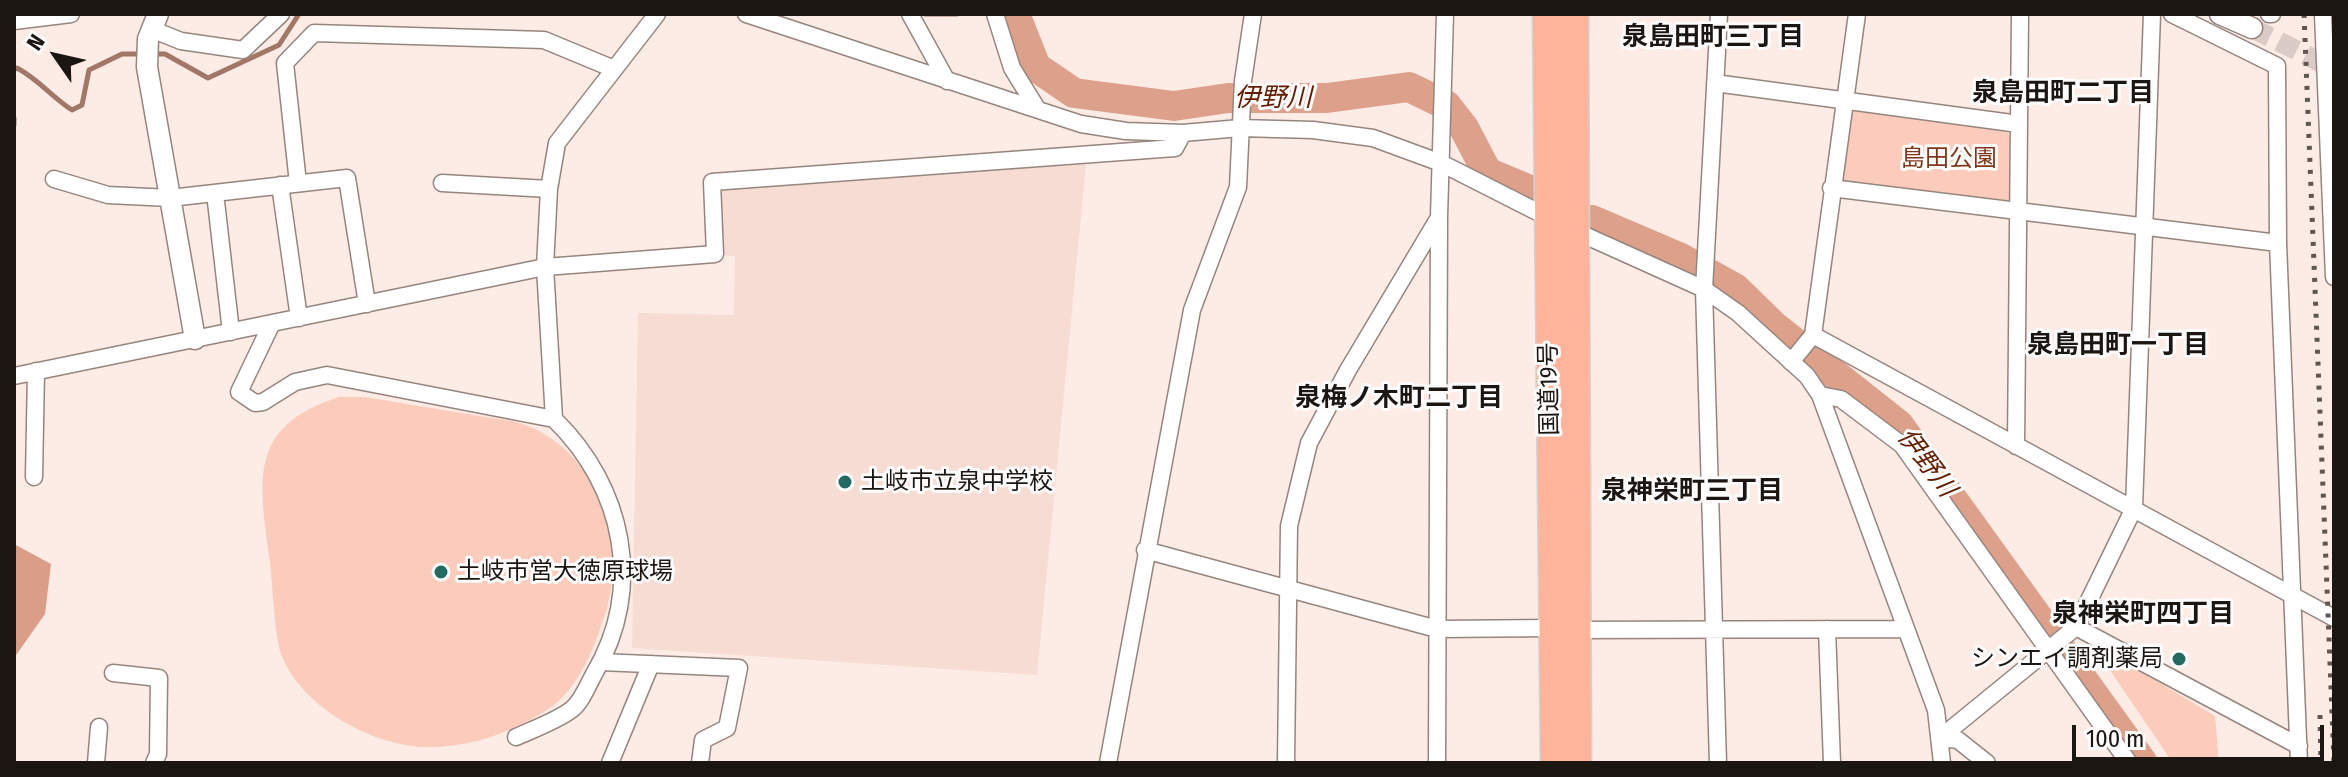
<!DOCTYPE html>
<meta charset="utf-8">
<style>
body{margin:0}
#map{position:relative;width:2348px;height:777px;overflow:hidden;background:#fdebe5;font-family:"Fira Sans Condensed",sans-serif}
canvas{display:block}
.frame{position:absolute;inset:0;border:16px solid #1c1613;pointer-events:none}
.north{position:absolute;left:16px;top:16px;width:80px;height:80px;-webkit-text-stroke:6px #fcfcfc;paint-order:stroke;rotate:304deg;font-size:22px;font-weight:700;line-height:32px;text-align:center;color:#1c1613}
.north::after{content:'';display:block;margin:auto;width:28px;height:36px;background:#1c1613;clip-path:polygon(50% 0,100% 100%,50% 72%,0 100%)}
.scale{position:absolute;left:2072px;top:725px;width:252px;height:36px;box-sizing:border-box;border:4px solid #1c1613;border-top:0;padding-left:10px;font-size:24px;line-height:28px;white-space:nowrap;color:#1c1613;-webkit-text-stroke:6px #fcfcfc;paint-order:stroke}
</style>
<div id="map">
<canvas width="2348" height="777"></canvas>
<div class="frame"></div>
<div class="north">N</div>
<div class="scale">100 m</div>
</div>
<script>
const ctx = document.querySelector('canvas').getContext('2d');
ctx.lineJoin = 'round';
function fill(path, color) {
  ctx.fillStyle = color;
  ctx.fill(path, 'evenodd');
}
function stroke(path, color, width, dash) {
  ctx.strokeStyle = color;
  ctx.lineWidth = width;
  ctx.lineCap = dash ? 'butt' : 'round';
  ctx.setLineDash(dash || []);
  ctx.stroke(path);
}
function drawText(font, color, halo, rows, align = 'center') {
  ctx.font = font + ' "Fira Sans Condensed","Noto Sans JP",sans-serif';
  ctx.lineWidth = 6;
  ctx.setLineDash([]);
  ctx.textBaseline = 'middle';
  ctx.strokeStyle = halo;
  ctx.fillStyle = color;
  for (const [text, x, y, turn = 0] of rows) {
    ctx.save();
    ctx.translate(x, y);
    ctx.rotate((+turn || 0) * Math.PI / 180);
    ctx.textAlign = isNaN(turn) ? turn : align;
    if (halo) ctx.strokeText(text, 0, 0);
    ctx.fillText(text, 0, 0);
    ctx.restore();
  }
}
fill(new Path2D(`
 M1086,164l-49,511 -405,-27 6,-335 96,2 1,-59 -13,-1 -2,-68z`), '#f6dcd3');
fill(new Path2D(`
 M1852,109l152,19 6,8 -1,64 -6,4 -159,-21 -3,-3 8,-68z
 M339,397h26c36,6 72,12 108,18 15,3 33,4 47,8 74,24 108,114 87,185 -11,35 -27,81 -60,102 -34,22 -74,36 -114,37 -56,2 -127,-37 -150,-88 -9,-19 -10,-73 -13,-96 -10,-80 -25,-136 69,-166z
 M2090,641l125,75 4,47h-46z`), '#fbccbb');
fill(new Path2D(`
 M14,544l37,20 -6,50 -31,44z`), '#d99d88');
stroke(new Path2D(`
 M925,14h32
 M154,54h11l43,24 71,-33 20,-31
 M14,70l3,-2c21,11 35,29 55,42l10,-5 7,-35 33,-16h22
 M14,118v7`), '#a27767', 5);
stroke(new Path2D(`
 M1015,14l21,53 38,26 100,13 54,-8h99l82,-11 37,18 18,23 23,44 43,18
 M1592,220l89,38 54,30 39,38 125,99 244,338`), '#dca08b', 30);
stroke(new Path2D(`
 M2252,28l82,41`), '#dbcbc6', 20, [20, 10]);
const minor = new Path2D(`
 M746,14l335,110 45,7 57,2 57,-5 73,2 60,8 68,25 132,67 131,59 34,24 69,63 13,19 116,315 6,53
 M910,14l37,67
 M995,14l17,54 24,39
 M2172,14l105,52 1,177 21,520
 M2269,14h3
 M2323,14l11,263
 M14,21l57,-7
 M151,29l30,12 62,9 38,-36
 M1715,83l304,41
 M54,179l54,16 62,3 177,-20 20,126
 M298,183l-13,-120 29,-30 230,7 70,29
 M442,183l107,6
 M280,185l19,133
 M1831,188l447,55
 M215,193l16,139
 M272,323l-33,69 16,11 8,-1 32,-20 32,-7 227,44c70,68 91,169 40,255 -6,11 -13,29 -23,36 -15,11 -37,19 -55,27
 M1813,335l521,283
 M1791,362l22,-27 44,-321
 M14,376l531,-109 170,-13 -3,-72 463,-34 8,-15
 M1820,395l21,4 61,46 227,318
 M554,419l-9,-152 4,-78 8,-46 100,-129
 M2016,446l4,-432
 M34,477l2,-106
 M1145,550l292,79 117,-1
 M2076,627l223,119
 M1827,629l5,134
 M1575,630l329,-1
 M601,662l138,6 -12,60 -24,12 -3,23
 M113,673l46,5 -1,76 -4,9
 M1940,738l136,-111 58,-119 18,-494
 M1940,738l18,2 29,23
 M96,763l3,-36
 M610,763l41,-99
 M1108,763l84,-453 46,-123 5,-106 10,-67
 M1286,763l3,-237 20,-83 39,-73 90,-151
 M1437,763l2,-546 6,-203
 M1718,763l-14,-474 15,-275`);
const tertiary = new Path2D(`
 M158,14l-10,25 -1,28 48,272
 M2220,14l32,14`);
const trunk = new Path2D(`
 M1547,14l8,749
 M1574,14l3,749`);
stroke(minor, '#95857f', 19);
stroke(tertiary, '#95857f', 23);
stroke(trunk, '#d2d0d0', 31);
stroke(minor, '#fff', 16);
stroke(tertiary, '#fff', 20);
stroke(trunk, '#feb49b', 28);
stroke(new Path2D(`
 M2304,14l30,749
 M2320,715l1,48`), '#605652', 5, [4, 8]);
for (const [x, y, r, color] of [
 [845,482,8,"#236b62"],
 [441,572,8,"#236b62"],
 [2179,659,8,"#236b62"]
]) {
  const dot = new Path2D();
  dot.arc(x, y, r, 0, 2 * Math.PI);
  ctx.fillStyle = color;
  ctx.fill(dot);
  stroke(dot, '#fcfcfc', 3);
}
drawText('24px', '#7f371c', '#fcfcfc', [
 ["島田公園",1949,159]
]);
drawText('24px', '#1c1613', '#fcfcfc', [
 ["国道19号",1550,389,-91]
]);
drawText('24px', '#1c1613', '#fcfcfc', [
 ["土岐市立泉中学校",861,482],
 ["土岐市営大徳原球場",457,572],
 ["シンエイ調剤薬局",2163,659,"right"]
], 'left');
drawText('bold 26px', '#1c1613', '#fcfcfc', [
 ["泉島田町三丁目",1713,38],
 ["泉島田町二丁目",2063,94],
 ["泉島田町一丁目",2118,346],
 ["泉梅ノ木町二丁目",1399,399],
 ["泉神栄町三丁目",1692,492],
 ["泉神栄町四丁目",2143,615]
]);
drawText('italic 26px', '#621c00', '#fcfcfc', [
 ["伊野川",1273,99],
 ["伊野川",1926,463,53]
]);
</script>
